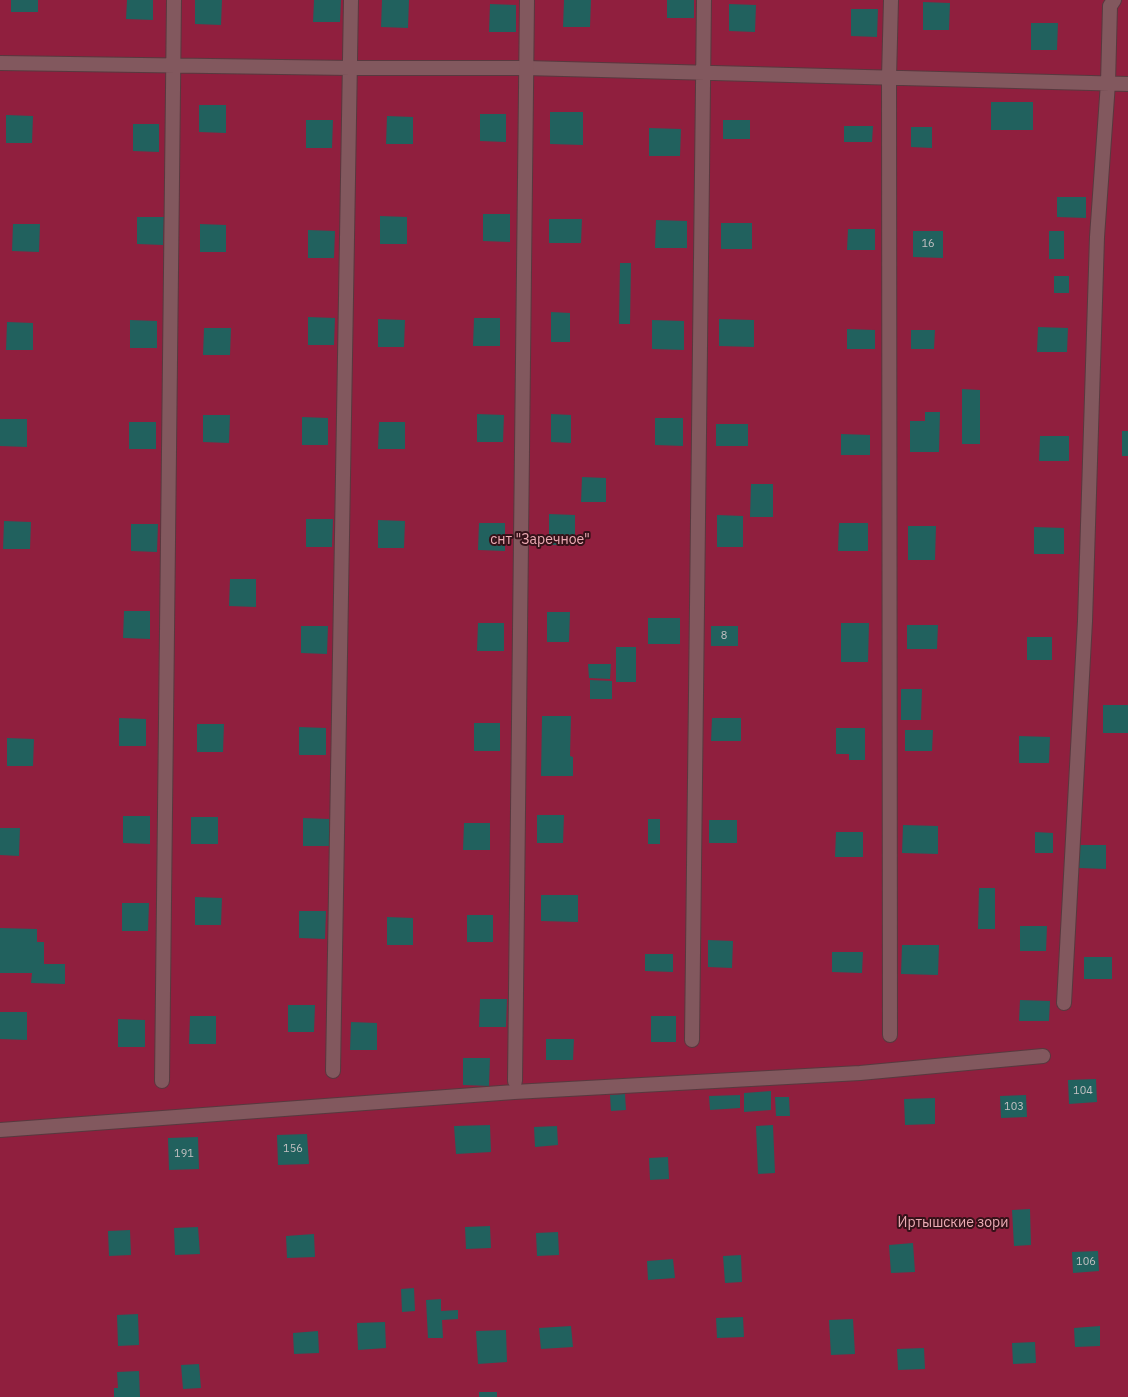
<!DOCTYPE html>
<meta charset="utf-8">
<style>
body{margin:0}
canvas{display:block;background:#401c22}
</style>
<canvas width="1128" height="1397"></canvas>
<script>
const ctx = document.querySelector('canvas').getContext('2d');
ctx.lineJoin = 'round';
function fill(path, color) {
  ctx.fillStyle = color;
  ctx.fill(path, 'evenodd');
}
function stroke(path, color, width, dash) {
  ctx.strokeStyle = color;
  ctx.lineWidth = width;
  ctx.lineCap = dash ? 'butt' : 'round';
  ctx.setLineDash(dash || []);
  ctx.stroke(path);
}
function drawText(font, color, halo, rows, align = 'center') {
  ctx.font = font + ' "IBM Plex Sans",sans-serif';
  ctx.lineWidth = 4;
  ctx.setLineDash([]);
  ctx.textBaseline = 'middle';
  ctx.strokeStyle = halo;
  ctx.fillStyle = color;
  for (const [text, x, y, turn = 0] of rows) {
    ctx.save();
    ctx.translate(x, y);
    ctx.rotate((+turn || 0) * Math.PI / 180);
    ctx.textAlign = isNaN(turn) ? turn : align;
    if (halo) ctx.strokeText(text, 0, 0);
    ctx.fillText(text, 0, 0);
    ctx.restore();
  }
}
fill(new Path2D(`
 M0,0h1128v1397h-1128z`), '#901f3e');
fill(new Path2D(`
 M11,0h27v12h-27z
 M127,0h26v20l-27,-1z
 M195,0h27l-1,25 -26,-1z
 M314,0h27l-1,22h-27z
 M382,0h27l-1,28 -27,-1z
 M564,0h27l-1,27h-27z
 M667,0h27v18h-27z
 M923,2l27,1 -1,27h-26z
 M490,4l26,1v27h-27z
 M729,4l27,1 -1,27 -26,-1z
 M851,9h27l-1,28 -26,-1z
 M1031,23h27l-1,27h-26z
 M991,102h42v28h-42z
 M199,105h27v28l-27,-1z
 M550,112h33v33l-33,-1z
 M480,114h26v28l-26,-1z
 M6,115l27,1 -1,27h-26z
 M387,116l26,1v27h-27z
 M306,120h27l-1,28h-26z
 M723,120h27v19h-27z
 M133,124h26v28l-26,-1z
 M844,126h29l-1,16h-28z
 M911,127h21v21l-21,-1z
 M649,128l32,1 -1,27h-31z
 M1057,197h29v21l-29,-1z
 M483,214h27v28l-27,-1z
 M380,216l27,1v27h-27z
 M137,217h27l-1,28 -26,-1z
 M549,219h33l-1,24h-32z
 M656,220l31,1v27h-32z
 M721,223h31v26h-31z
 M13,224h27l-1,28 -27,-1z
 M200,224l26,1v27h-26z
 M848,229h27v21h-28z
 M308,230l27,1 -1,27h-26z
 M913,231h30v27l-30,-1z
 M1049,231h15v28h-15z
 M620,263h11l-1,61h-11z
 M1054,276h15v17h-15z
 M551,312l19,1v29h-19z
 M308,317l27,1 -1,27h-26z
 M474,318h26v28h-27z
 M378,319l27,1 -1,27h-26z
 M719,319l35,1v27l-35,-1z
 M130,320l27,1v27h-27z
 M652,320l32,1v29l-32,-1z
 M7,322l26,1v27h-27z
 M1038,327l30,1 -1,24h-30z
 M204,328h27l-1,27h-27z
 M847,329l28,1v19h-28z
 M911,330h24l-1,19h-23z
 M962,389l18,1v54h-18z
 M925,412h15l-1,40h-29v-31h15z
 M477,414l27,1 -1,27h-26z
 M551,414l20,1v28l-20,-1z
 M203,415h27l-1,28 -26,-1z
 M302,417l26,1v27h-26z
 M655,418h28v28l-28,-1z
 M0,419h27v28l-27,-1z
 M129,422h27v27h-27z
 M379,422h26v27h-27z
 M716,424h32v22h-32z
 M1122,431h6v25h-6z
 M841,434l29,1v20h-29z
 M1040,436h29v25h-30z
 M582,477l24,1v24h-25z
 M751,484h22v33h-23z
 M549,514l26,1v30h-26z
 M717,515l26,1v31h-26z
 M306,519h27l-1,28h-26z
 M378,520l27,1 -1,27h-26z
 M4,521l27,1 -1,27h-27z
 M479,523h26v28l-27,-1z
 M839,523h29v28h-30z
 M131,524h27l-1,28 -26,-1z
 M908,526h28l-1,34h-27z
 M1034,527l30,1v26h-30z
 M230,579h26v28l-27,-1z
 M124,611h26v28l-27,-1z
 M547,612h23l-1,30h-22z
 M648,618h32v26h-32z
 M478,623h26v28h-27z
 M841,623h28l-1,39h-27z
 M907,625h31l-1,24h-30z
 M301,626h27l-1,28 -26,-1z
 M711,626h27v20h-27z
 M1027,637h25v23h-25z
 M616,647h20v35h-20z
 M588,664h23l-1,15 -21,-1z
 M590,680l22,1v18h-22z
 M901,689h21l-1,31h-20z
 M1103,705h25v28h-25z
 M542,716h29l-1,40 3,1v19h-32z
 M119,718l27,1v27h-27z
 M712,718h29v23h-30z
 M474,723h26v28h-26z
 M197,724h27l-1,28h-26z
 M299,727l27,1v27h-27z
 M836,728h29v32h-16v-6h-13z
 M905,730h28l-1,21h-27z
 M1019,736l31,1 -1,26h-30z
 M7,738l27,1 -1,27h-26z
 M537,815h27l-1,28h-26z
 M123,816h27v28l-27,-1z
 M191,817h27v27h-27z
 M303,818l26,1v27h-26z
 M648,819h12v25h-12z
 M709,820h28v23h-28z
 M464,823h26v27h-27z
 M903,825l35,1v28l-36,-1z
 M0,828h20l-1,28 -19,-1z
 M836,832h27v25h-28z
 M1035,832l18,1v20h-18z
 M1079,845h27v24l-27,-1z
 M979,888h16v41h-17z
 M541,895h37v27l-37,-1z
 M195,897l27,1 -1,27h-26z
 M122,903h27l-1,28h-26z
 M299,911h27l-1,28 -26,-1z
 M467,915h26v27h-26z
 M387,917l26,1v27h-26z
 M1020,926h27l-1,25h-26z
 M0,928l37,1v13h7v22h21v20l-34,-1 1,-10h-32z
 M708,940l25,1 -1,27 -24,-1z
 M902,945h37l-1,30 -37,-1z
 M832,952h31l-1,21 -30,-1z
 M645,954h28v18l-28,-1z
 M1084,957h28v22h-28z
 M480,999h27l-1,28h-27z
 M1020,1000l30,1 -1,20h-30z
 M288,1005h27l-1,27h-26z
 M0,1012h27v28l-27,-1z
 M190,1016h26v28h-27z
 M651,1016h25v26h-25z
 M118,1019l27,1v27h-27z
 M351,1022l26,1v27h-27z
 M546,1039h28l-1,21h-27z
 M463,1058h27l-1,28 -26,-1z
 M1096,1079l1,23 -28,2 -1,-24z
 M771,1091v19l-27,2v-19z
 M625,1094l1,16 -15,1 -1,-16z
 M740,1095v13l-30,2 -1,-14z
 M1026,1095l1,22 -26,1 -1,-22z
 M775,1097h14l1,19h-14z
 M935,1098v26l-30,1 -1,-26z
 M490,1125l1,27 -35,2 -2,-28z
 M773,1125l2,48 -17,1 -2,-48z
 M557,1126l1,19 -23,2 -1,-20z
 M307,1134l2,30 -31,1 -1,-30z
 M198,1137l1,32 -30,1 -1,-32z
 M668,1157l1,22 -19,1 -1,-22z
 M1030,1209l1,36 -17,1 -2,-36z
 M490,1226l1,22 -25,1 -1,-22z
 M198,1227l2,27 -25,1 -1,-27z
 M130,1230l1,25 -22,1 -1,-25z
 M558,1232l1,23 -22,1 -1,-23z
 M314,1234l1,23 -28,1 -1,-22z
 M913,1243l2,29 -24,1 -2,-28z
 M1098,1251l1,20 -26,2 -1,-21z
 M741,1255l1,27 -17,1 -2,-27z
 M673,1259l2,19 -27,2 -1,-19z
 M414,1288l1,23 -13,1 -1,-23z
 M441,1299v12l17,-1v9l-16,1 1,18h-15l-2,-38z
 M138,1314l1,31 -21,1 -1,-31z
 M743,1317l1,20 -27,1 -1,-20z
 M853,1319l2,35 -24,1 -2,-35z
 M385,1322l1,26 -28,2 -1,-27z
 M571,1326l2,21 -32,2 -2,-21z
 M1100,1326v20l-25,1 -1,-19z
 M506,1330l1,32 -29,2 -2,-33z
 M318,1331l1,22 -25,1 -1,-21z
 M1035,1342l1,21 -23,1 -1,-21z
 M924,1348l1,21 -27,1 -1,-21z
 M199,1364l2,24 -18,1 -2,-24z
 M139,1371l1,26h-26v-9h4l-1,-16z
 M479,1392h18v5h-18z`), '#21615e');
const service = new Path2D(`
 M0,63l351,5h175l602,16
 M1064,1003l21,-382 12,-384 11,-154 2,-77 4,-6
 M890,1035l-1,-957 2,-78
 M692,1040l12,-1040
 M333,1071l18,-1071
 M162,1081l12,-1081`);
const minor = new Path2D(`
 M515,1081l12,-1081
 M0,1130l514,-38 346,-19 183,-17`);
stroke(service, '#58393f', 16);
stroke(minor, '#58393f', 16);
stroke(service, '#82585e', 14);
stroke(minor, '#82585e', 14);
drawText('11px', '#c3c0c2', null, [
 ["16",928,244],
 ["8",724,636],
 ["104",1083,1091],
 ["103",1014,1107],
 ["156",293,1149],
 ["191",184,1154],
 ["106",1086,1262]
]);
drawText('14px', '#edacb5', '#351219', [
 ["снт \"Заречное\"",540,540],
 ["Иртышские зори",953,1223]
]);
</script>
